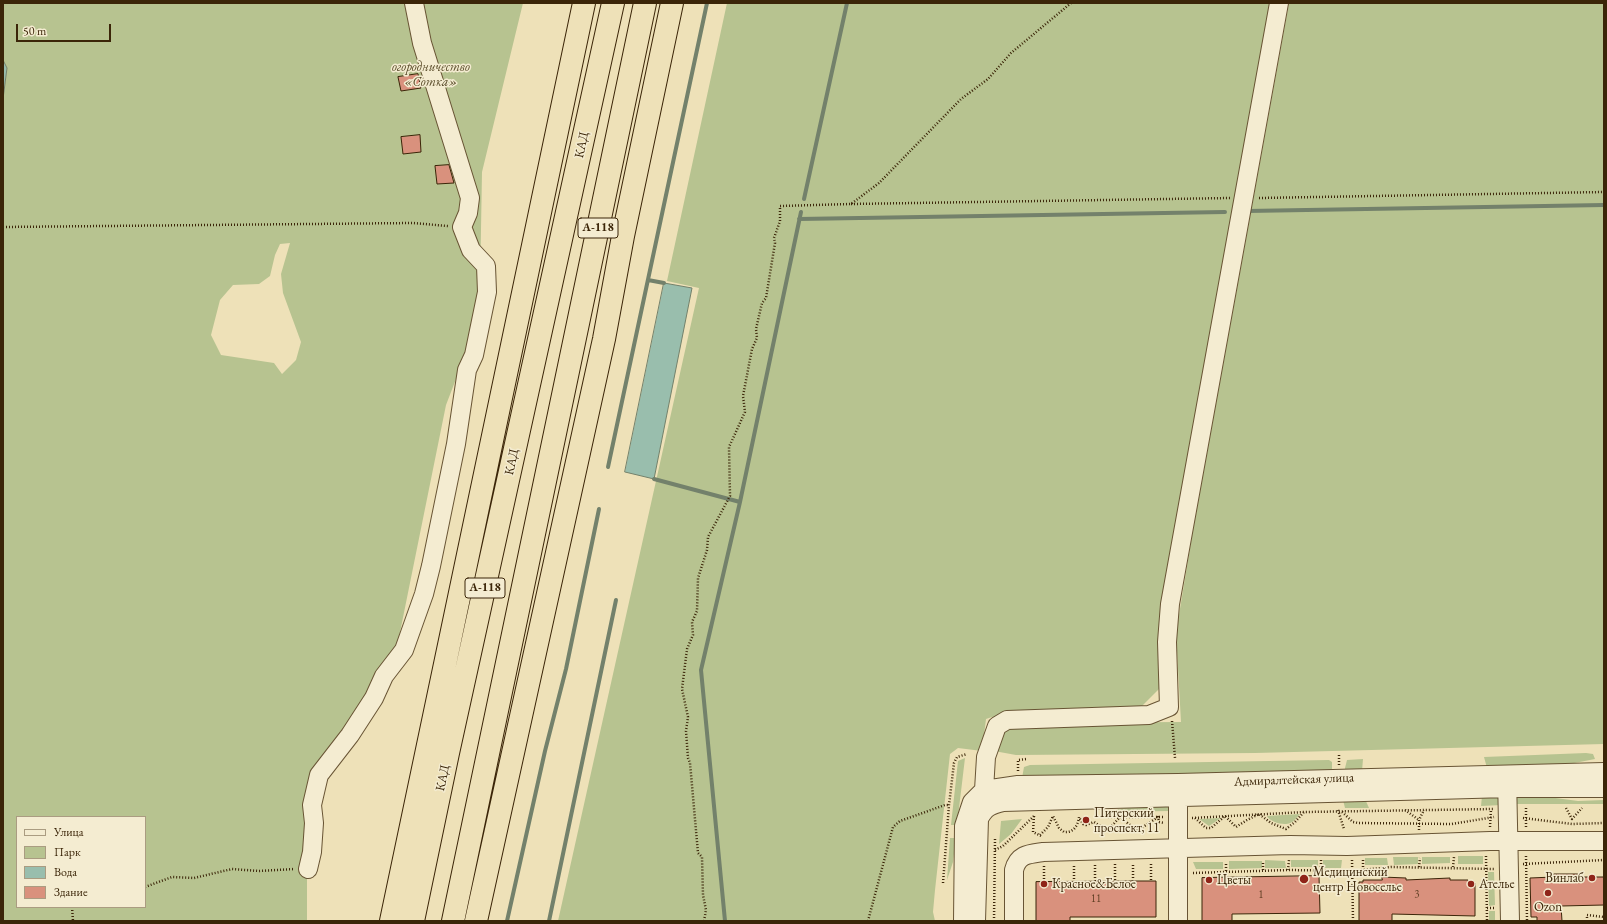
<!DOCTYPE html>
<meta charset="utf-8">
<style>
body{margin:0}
#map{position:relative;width:1607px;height:924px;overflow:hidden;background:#eee1b8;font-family:"EB Garamond",serif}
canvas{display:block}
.frame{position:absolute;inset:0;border:4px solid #3b2508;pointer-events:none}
.legend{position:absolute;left:16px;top:816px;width:130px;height:92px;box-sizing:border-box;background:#f4ecd1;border:1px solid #aa9c81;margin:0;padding:5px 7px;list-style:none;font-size:12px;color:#3b2508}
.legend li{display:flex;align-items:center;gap:8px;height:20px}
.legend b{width:20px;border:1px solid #aa9c81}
.scale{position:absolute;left:16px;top:24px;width:95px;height:18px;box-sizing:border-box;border:2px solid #3b2508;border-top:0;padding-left:5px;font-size:12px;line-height:14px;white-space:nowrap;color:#3b2508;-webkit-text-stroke:3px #f4ecd1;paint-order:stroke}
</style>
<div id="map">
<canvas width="1607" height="924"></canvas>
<div class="frame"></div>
<ul class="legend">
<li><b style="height:5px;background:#f4ecd1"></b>Улица</li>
<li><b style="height:11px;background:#b7c390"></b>Парк</li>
<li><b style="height:11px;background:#99bead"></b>Вода</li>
<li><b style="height:11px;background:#d9917d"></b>Здание</li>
</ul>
<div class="scale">50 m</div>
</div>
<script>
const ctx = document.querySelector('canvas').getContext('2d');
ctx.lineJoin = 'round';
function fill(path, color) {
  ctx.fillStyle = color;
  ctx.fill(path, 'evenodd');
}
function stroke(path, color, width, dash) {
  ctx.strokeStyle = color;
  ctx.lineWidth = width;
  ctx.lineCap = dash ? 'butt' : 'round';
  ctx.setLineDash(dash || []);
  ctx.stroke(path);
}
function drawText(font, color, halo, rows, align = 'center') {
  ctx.font = font + ' "EB Garamond",serif';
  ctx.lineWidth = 3;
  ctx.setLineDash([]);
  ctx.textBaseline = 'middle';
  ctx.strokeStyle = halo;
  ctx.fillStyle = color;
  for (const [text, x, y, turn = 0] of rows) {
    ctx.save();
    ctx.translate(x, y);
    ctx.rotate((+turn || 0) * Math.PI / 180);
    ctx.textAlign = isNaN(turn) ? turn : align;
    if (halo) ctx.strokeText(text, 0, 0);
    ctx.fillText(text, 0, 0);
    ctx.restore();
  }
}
fill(new Path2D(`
 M3,3h520l-41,169 -2,114 -14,67 -20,52 -50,247 -89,142v127h-304v-822l4,-31 -4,-8zM290,243l-9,31 2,19 18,49 -5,18 -14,14 -8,-11 -53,-8 -10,-20 9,-35 13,-15 26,-1 11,-8 5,-21 5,-11zM17,817h128v90h-128z
 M727,3h550l-114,682 -27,27 -144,5 -6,2 -4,32 -24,-3 -8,6 -15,136 -2,22 2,9h-377l141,-633 -32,-7z
 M1289,3h315v741l-349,9 -239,2 -22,-4 6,-13 9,-12 26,-3 146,-1 -5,-89 16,-97z
 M1586,753l7,1 2,5 -36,7 -72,2 -3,-11z
 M965,758l-8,67h-6l7,-64z
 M1363,759l-1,12 -18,1 3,-12z
 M1329,760l3,2v9l-310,7 2,-11 6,-2z
 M1533,795l45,6 26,-1v4h-89l1,-8z
 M1482,796h18l2,9 -21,1z
 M1365,799l4,9h-24l-2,-8z
 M1168,803l2,3 -1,5 -61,1 24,-6z
 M1300,814c-3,3 -5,7 -10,9 -6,3 -20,-1 -23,-7z
 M1221,818l-12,8 -10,-7z
 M1022,819l-11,15 -12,10 2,-23z
 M950,838h6l-3,24 -6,18z
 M1458,856h25v8h-25z
 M1393,857h25v7l-24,1z
 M1422,857h28v6l-28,1z
 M1365,858h22l1,7h-23z
 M1265,860l20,1 1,7h-21z
 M1291,860h27v7h-27z
 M1323,860h19l-1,8h-18z
 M1229,861h33v7l-33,1z
 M1193,862h30v7h-27z
 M1488,872h6l1,33 -6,1z
 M1489,911h6v10h-6z`), '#b7c390');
const water = new Path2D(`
 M3,60l4,8 -4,31z
 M664,283l28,5 -38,191 -29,-7z`);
fill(water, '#99bead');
stroke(water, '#73816b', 1);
stroke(new Path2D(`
 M804,199l43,-196
 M1247,211l357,-6
 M799,219l426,-7
 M648,280l16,3
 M608,467l99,-464
 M654,479l86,23
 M507,921l38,-170 21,-82 33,-160
 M549,921l67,-321
 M725,921l-24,-251 39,-168 61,-290`), '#73816b', 4);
const building = new Path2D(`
 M418,74l3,14 -20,3 -3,-14z
 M420,135l1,17 -18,2 -2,-17z
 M449,165l5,18 -17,1 -2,-18z
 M1554,874h24v3h26v28l-43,1 1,15h-25v-4h-6l-1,-39 24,-1z
 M1319,876l1,37 -88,1v7h-30v-43z
 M1382,877l24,1v2l44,-2v2h18v3h7v33l-83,-2v7h-33v-39h4v-2h19z
 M1133,881h23v36h-86v4h-34v-39z`);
fill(building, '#d9917d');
stroke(building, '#3b2508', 1);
const minor = new Path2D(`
 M1507,776l3,145
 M1178,786v135
 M989,806l-5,-16 2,-33 11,-31 10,-6 142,-5 20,-8 -2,-65 3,-38 109,-601
 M308,869l4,-17 2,-29 -2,-18 7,-30 31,-40 24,-37 10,-22 20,-26 20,-56 7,-28 25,-122 11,-74 7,-15 13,-63 -1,-26 -15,-16 -9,-23 6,-14 2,-15 -48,-155 -8,-40
 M963,921l1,-95 8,-24 12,-12 34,-5 160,-2 426,-11
 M976,921l3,-102c6,-12 12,-14 24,-17l505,-14h96
 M1014,921v-51c4,-16 15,-16 29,-18l247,-7 57,1 143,-5h114`);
const highway = new Path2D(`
 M391,921l193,-918
 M413,921l35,-168 165,-750
 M453,921l192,-918
 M476,921l128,-582 19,-103 49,-233`);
stroke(minor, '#685434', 20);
stroke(highway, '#3b2508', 24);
stroke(new Path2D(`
 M1259,198l345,-6
 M851,204l379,-6
 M3,227l410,-4 35,3
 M1172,721l3,37
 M1339,765v-11
 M1018,771v-11l9,-1
 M1526,808v19
 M1566,808l6,11 10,-11
 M1338,810l6,19
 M1405,810l14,10
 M1342,812l11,10 5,1 94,1 42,-7
 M1034,816l-1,16 8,4
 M1108,817h55
 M1192,818l113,-6 188,-3
 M1195,818l11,10h5l14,-12 11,11 11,-7 12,-6 12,9 15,6 9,-7 9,-10
 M1523,818l49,6 32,-1
 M1490,827l1,-18
 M1419,830v-10l5,-10
 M1040,835l8,-8 5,-11 6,12 5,4c10,1 14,-7 15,-15l4,7 3,1 8,-3 11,7h4l11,-12 15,12h5l18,-12 1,5 5,1
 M995,850l8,-4 31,-30
 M1486,856l1,65
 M1526,856l1,65
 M1321,860v12
 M1352,860l1,61
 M1115,864v17
 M1151,864v17
 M1523,864l81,-4
 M1044,866v16
 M1074,866v16
 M1419,867l1,-9
 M1453,867l1,-10
 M1263,870v-9
 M1288,870l1,-10
 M1363,870v-10
 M1226,871v-9
 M1193,873l95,-3 64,1 39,-4 103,2
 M1095,881v-17
 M1133,881v-17
 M943,883l6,-78 5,-42 3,-6 10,-3
 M145,887l27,-10 22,1 38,-9 27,2 36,-2
 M72,907l1,14
 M1487,908h9
 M704,921l2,-11 -3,-15 -1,-38 -4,-4 -8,-90 -2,-5 -2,-27 2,-14 -6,-28 5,-40 6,-14 -1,-13 5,-11 1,-33 9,-28 1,-13 22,-41 -1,-49 16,-35 -2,-16 9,-47 5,-11 -1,-9 6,-26 4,-5 9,-55 -1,-5 6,-17v-15l71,-2 28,-21 82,-84 27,-20 23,-26 60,-50
 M868,921l25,-94 7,-6 45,-16h4
 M994,921l1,-82
 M1587,921v-6l17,2`), '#3b2508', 2.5, [1, 2]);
stroke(minor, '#f4ecd1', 18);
stroke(highway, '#eee1b8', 22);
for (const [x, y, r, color] of [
 [1086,820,4,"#8f2418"],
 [1592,878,4,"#8f2418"],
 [1304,879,5,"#8f2418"],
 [1209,880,4,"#8f2418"],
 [1044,884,4,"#8f2418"],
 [1471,884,4,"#8f2418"],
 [1548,893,4,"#8f2418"]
]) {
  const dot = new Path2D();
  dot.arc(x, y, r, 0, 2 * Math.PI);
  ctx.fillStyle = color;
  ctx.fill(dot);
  stroke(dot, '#f4ecd1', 1.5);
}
drawText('11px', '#624025', null, [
 ["1",1261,895],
 ["3",1417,895],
 ["11",1096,899]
]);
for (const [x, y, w] of [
 [598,228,40],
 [485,588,40]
]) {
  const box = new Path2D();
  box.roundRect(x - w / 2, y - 10, w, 20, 3);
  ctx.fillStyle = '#f4ecd1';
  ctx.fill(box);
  stroke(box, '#3b2508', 1);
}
drawText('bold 12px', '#3b2508', null, [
 ["А-118",598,228],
 ["А-118",485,588]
]);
drawText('italic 13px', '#5a4c2a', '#f4ecd1', [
 ["огородничество",431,67],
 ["«Сотка»",431,82]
]);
drawText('13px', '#3b2508', '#f4ecd1', [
 ["КАД",582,145,-78],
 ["КАД",512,462,-78],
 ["КАД",443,778,-78],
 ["Адмиралтейская улица",1294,780,-2]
]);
drawText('13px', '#3b2508', '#f4ecd1', [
 ["Питерский",1094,813],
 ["проспект, 11",1094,828],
 ["Медицинский",1313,872],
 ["центр Новоселье",1313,887],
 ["Винлаб",1584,878,"right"],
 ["Цветы",1217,880],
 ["Красное&Белое",1052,884],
 ["Ателье",1479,884],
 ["Ozon",1548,907,"center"]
], 'left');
</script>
